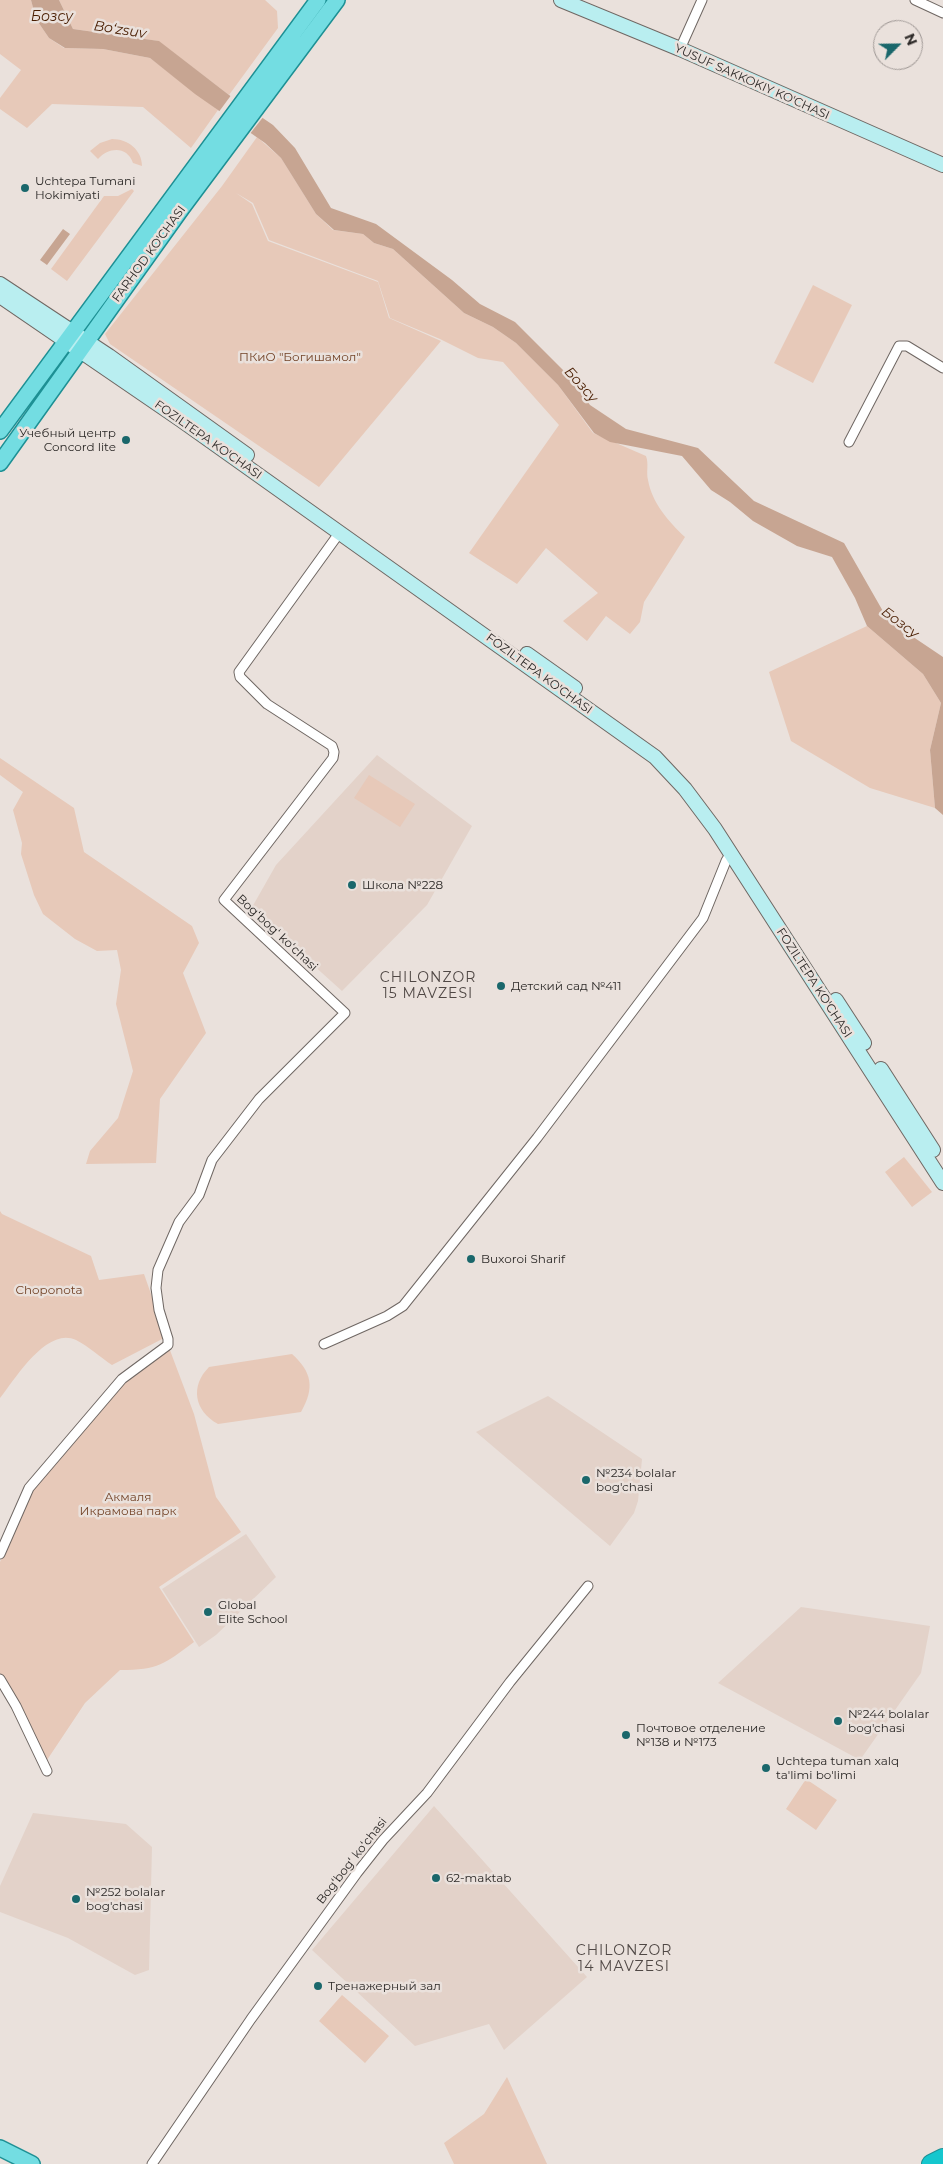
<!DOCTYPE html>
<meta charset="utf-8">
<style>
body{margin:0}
#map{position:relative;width:943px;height:2164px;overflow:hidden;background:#eae1dc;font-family:Montserrat,sans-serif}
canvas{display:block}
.north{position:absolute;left:873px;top:20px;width:50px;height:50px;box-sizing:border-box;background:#eae1dc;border:1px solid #9e9794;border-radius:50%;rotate:67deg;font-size:14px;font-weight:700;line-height:20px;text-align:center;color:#2c2927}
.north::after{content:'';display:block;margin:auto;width:18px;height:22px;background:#1a676b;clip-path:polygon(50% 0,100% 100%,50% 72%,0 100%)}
</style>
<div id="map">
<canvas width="943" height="2164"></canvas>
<div class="north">N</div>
</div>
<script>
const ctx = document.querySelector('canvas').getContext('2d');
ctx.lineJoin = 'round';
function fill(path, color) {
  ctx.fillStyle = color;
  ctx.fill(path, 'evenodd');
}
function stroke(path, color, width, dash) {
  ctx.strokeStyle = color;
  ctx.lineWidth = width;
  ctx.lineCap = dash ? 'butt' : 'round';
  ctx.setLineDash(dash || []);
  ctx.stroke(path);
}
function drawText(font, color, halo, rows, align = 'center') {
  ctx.font = font + ' Montserrat,sans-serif';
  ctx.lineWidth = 5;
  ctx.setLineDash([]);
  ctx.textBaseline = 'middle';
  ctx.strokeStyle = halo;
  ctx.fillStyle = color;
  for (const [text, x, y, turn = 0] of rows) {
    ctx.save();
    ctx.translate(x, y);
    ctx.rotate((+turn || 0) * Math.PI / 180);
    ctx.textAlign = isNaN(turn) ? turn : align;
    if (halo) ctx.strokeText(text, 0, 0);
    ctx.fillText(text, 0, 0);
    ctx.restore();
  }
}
fill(new Path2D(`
 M377,755l95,71 -45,79 -85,86 -91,-82 25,-44z
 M548,1396l94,63 -4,42 -4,12 -24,33 -134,-114z
 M246,1534l30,43 -60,58 -17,12 -37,-58z
 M801,1607l129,19 -9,47 -61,87 -142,-77z
 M434,1806l153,171 -83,73 -15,-26 -74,22 -103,-96z
 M33,1813l93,11 26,23 -3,123 -14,5 -67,-37 -68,-26v-26z`), '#e3d2c9');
fill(new Path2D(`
 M0,0h31l5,19 13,19 15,10 39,1 47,9 68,52 -27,38 -48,-41 -91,-3 -25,24 -27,-19v-11l21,-28 -21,-16z
 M59,0h206l12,11 1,17 -49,67 -71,-54 -85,-12z
 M257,137l24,21 35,56 17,16 30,4 11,9 19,6 71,64 29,14 23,16 42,42 35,48 53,23c3,8 0,16 2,24 4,23 21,42 37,57l-41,65 -4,20 -10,12 -24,-18 -19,25 -24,-20 35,-28 -52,-45 -29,36 -48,-31 90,-128 -56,-63 -25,-4 -38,-19 -50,-21 -12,-37 -109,-41 -16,-37 -17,-10 16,11 16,37 110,41 11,36 52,23 -122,146 -209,-143 -5,-10 117,-148z
 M112,139c16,0 30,11 30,27l-9,-3c-6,-17 -24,-16 -35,-4l-8,-8 10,-8z
 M132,189l2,2 -67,90 -16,-12 53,-73h14z
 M813,285l39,20 -39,78 -39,-20z
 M867,626l56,48 18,29 -11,47 5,58 -65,-20 -79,-47 -22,-69z
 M0,758l74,50 10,44 108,74 7,17 -16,30 23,60 -46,66 -4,64 -70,1 4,-13 28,-33 15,-47 -17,-67 5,-34 -4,-20 -20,1 -22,-12 -32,-25 -9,-19 -13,-41 1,-11 -9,-33 10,-18 -23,-17z
 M369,775l46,29 -15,23 -46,-29z
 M904,1157l28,35 -20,15 -27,-35z
 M0,1211l2,3 89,42 8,24 45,-6 22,63 -54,28c-12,-8 -24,-19 -36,-25 -29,-14 -61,39 -76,58z
 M168,1345l26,69 22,83 25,35 -82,55 35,55c-30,22 -35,28 -74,28l-35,33 -42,63 -43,-90v-114l29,-70 88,-115z
 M292,1354c20,18 23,34 9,58l-83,12c-24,-13 -28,-38 -9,-57z
 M806,1779l31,21 -21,30 -30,-21z
 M342,1995l47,41 -24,27 -46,-42z
 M507,2077l40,87h-93l-10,-21 40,-29z`), '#e7c9b9');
fill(new Path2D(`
 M31,0h28l14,29 86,12 70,54 44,30 22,23 36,60 45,16 76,56 28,24 35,18 52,52 23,31 36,24 72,19 56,53 90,42 44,77 55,37v158l-8,-7 -5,-58 11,-47 -18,-29 -56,-48 -12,-28 -23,-41 -35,-11 -44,-25 -23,-19 -19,-12 -29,-34 -72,-14 -16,-9 -36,-48 -42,-42 -23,-16 -29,-14 -71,-64 -19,-6 -11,-9 -29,-4 -18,-16 -35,-56 -16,-15 -70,-49 -45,-36 -47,-9 -38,-1 -16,-10 -13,-19z
 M63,229l7,5 -23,31 -7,-5z`), '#c7a592');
fill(new Path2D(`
 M232,94l32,22 -15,19 -31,-22z`), '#eae1dc');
const street = new Path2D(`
 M915,0l28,13
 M680,49l22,-49
 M849,442l50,-96h8l36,22
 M324,1344l63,-28 16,-10 134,-168 166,-220 23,-57 5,-8
 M0,1554l29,-66 93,-109 46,-34v-6l-9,-29 -3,-22 2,-18 21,-48 20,-27 13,-35 47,-61 86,-86 -121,-113 109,-142 1,-6 -2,-6 -65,-42 -27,-27 -1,-5 101,-140
 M0,1679l16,27 31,65
 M152,2164l99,-145 106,-146 26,-33 44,-47 83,-111 78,-96`);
const secondary = new Path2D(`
 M561,0l119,49 263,116
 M0,284l109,72 138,99
 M0,296l181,124 474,337 30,32 30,40 228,354
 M527,654l48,34
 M836,1000l28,43
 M881,1069l52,81`);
const primary = new Path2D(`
 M0,431l318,-431
 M0,463l182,-255 155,-208
 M0,2148l32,16`);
const highway = new Path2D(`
 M931,2164l12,-6`);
stroke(street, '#6f6763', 11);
stroke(secondary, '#6f6763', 16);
stroke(primary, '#1d9094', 18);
stroke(highway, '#1d9094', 20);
stroke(street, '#fff', 9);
stroke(secondary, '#b9eef0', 14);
stroke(primary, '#73dde2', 15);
stroke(highway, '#15c7ce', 18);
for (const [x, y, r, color] of [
 [25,188,5,"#1a676b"],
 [126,440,5,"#1a676b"],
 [352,885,5,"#1a676b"],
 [501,986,5,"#1a676b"],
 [471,1259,5,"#1a676b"],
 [586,1480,5,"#1a676b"],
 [208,1612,5,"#1a676b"],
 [838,1721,5,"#1a676b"],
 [626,1735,5,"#1a676b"],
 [766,1768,5,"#1a676b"],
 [436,1878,5,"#1a676b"],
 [76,1899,5,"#1a676b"],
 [318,1986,5,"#1a676b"]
]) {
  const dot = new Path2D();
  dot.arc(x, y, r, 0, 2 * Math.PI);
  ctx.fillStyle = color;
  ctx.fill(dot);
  stroke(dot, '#eae1dc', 2);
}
drawText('12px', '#2c2927', '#eae1dc', [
 ["YUSUF SAKKOKIY KO'CHASI",752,82,24],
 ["FARHOD KO'CHASI",149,254,-54],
 ["FOZILTEPA KO'CHASI",208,440,35],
 ["FOZILTEPA KO'CHASI",539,674,36],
 ["Bogʻbogʻ koʻchasi",277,933,43],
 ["FOZILTEPA KO'CHASI",814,983,57],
 ["Bogʻbogʻ koʻchasi",352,1861,-52]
]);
drawText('12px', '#2c2927', '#eae1dc', [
 ["Uchtepa Tumani",35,181],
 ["Hokimiyati",35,195],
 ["Учебный центр",116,433,"right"],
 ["Concord lite",116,447,"right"],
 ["Школа №228",362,885],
 ["Детский сад №411",511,986],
 ["Buxoroi Sharif",481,1259],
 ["№234 bolalar",596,1473],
 ["bog'chasi",596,1487],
 ["Global",218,1605],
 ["Elite School",218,1619],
 ["№244 bolalar",848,1714],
 ["bog'chasi",848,1728],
 ["Почтовое отделение",636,1728],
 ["№138 и №173",636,1742],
 ["Uchtepa tuman xalq",776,1761],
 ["ta'limi bo'limi",776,1775],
 ["62-maktab",446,1878],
 ["№252 bolalar",86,1892],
 ["bog'chasi",86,1906],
 ["Тренажерный зал",328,1986]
], 'left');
drawText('12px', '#734327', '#eae1dc', [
 ["ПКиО \"Богишамол\"",300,357],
 ["Choponota",49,1290],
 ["Акмаля",128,1497],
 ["Икрамова парк",128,1511]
]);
drawText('italic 14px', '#491d00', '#eae1dc', [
 ["Бозсу",52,17],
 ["Boʻzsuv",120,30,9],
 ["Бозсу",581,385,48],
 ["Бозсу",900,623,37]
]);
ctx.letterSpacing = '1px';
drawText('14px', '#504845', '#eae1dc', [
 ["CHILONZOR",428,978],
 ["15 MAVZESI",428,994],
 ["CHILONZOR",624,1951],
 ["14 MAVZESI",624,1967]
]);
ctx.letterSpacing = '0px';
</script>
